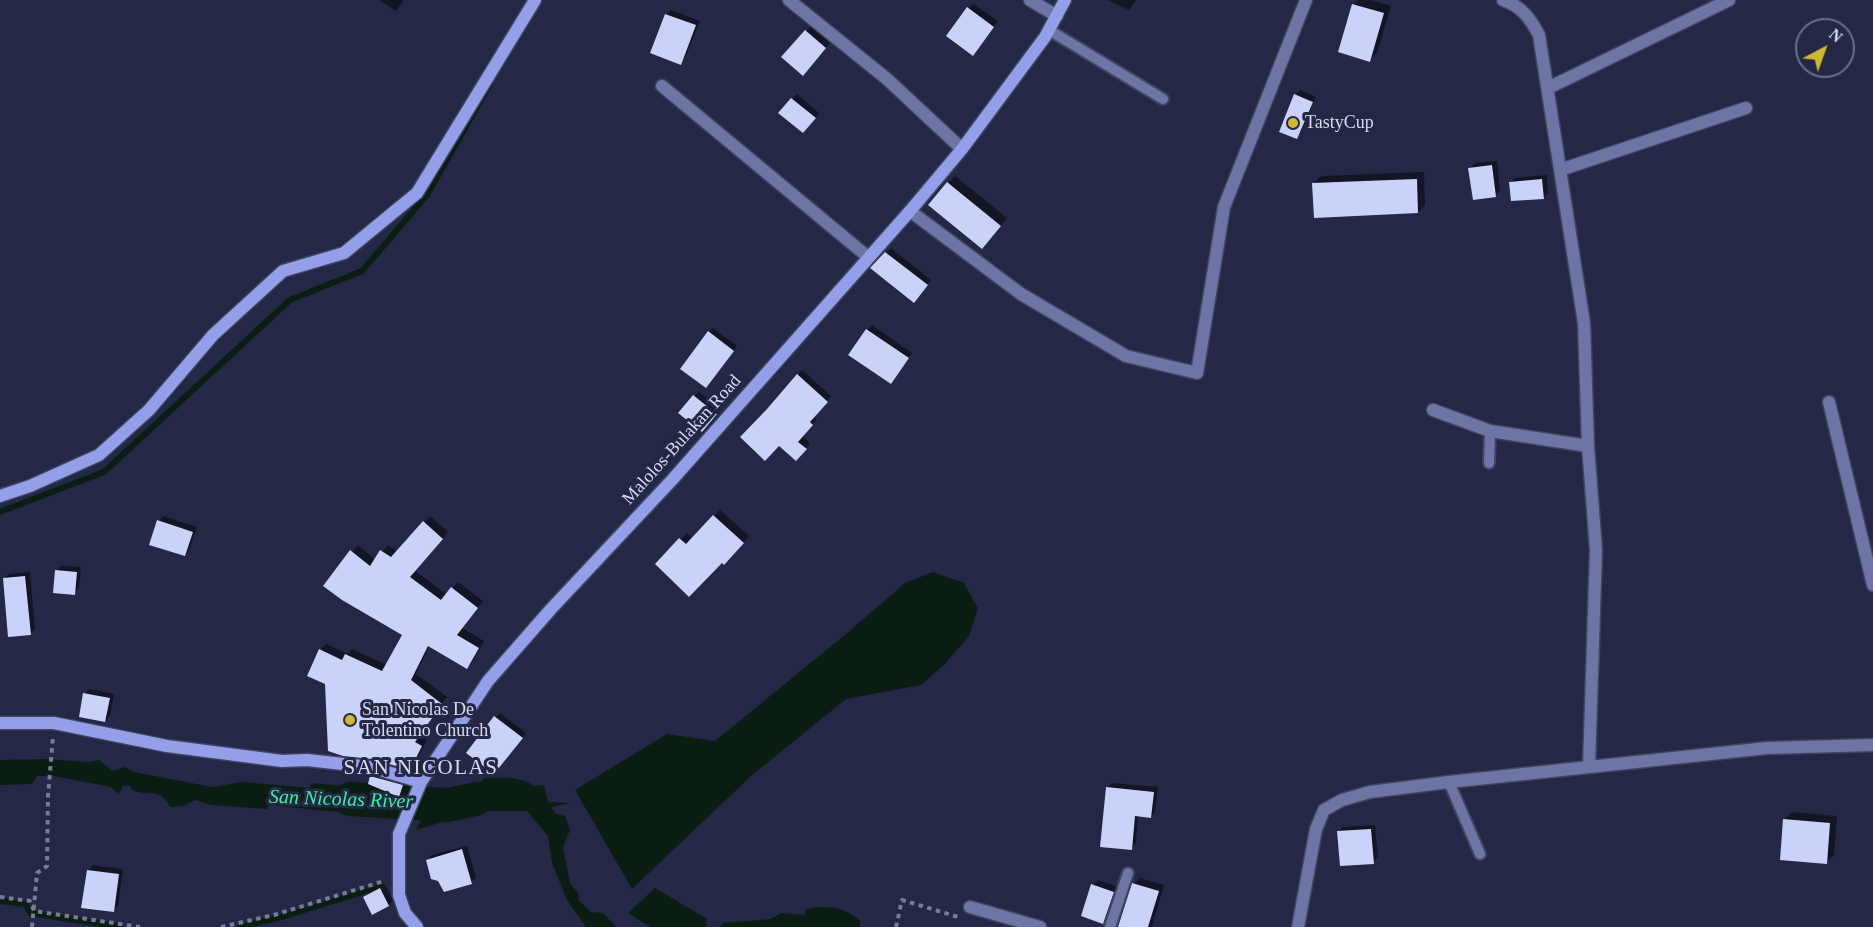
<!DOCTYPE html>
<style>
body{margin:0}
#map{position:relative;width:1873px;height:927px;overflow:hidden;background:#242745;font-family:"Times New Roman",serif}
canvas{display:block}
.north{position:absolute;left:1795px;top:18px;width:60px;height:60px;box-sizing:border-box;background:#242745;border:2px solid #6c6f89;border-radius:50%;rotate:41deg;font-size:16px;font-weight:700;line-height:24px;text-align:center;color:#d7dbef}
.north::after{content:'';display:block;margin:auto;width:21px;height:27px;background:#d1b736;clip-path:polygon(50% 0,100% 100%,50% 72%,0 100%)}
</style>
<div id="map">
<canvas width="1873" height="927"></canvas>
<div class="north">N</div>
</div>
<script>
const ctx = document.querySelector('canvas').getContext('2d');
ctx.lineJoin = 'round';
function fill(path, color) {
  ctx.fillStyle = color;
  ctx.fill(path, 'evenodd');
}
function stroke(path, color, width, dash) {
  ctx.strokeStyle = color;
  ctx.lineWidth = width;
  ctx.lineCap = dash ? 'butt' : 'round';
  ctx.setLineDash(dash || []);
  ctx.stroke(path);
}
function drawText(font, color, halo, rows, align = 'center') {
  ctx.font = font + ' "Times New Roman",serif';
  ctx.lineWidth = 6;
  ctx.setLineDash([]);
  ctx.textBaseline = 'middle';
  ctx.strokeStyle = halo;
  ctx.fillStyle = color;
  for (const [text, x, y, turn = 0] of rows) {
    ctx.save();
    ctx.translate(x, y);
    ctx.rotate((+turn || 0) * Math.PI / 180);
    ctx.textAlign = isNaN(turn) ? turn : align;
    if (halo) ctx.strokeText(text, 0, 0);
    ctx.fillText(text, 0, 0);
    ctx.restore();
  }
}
fill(new Path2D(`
 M933,572l31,11 14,25 -9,28 -24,28 -24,21 -75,14 -95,77 -119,113 -57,-99 92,-56 48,7 131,-107 59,-51z
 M46,759l43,3 10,-2 14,11 12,-4 9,5 78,15 30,-5 68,6 1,-5 56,5 32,10 -9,19 -122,-12 -1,4 -56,-4 -16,-5 -12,6 -13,1c-12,-25 -32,-5 -41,-22l-6,1 -4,8 -8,-7 -57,-11h-17l-5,8 -32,1v-25z
 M484,778c17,0 36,-2 50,8l10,-1 4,17 22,1 -19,4 5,7 9,2 5,14 -7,17 7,36 8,10 1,8 12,11 12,1 13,14h-30l-19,-27 -15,-37 -4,-27 -21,-25h-40l-10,-5 -18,11 -43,13 15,-30 16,-9 9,4 18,-5z
 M655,888l52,31 -1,8h-56l-22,-14z
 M818,907c20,0 26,2 42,13v7h-141l5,-4 47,-4 10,-6 24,2 1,-6z`), '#0b1d13');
fill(new Path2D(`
 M379,0h25l-8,11z
 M1108,0h28l-7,10z
 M1358,0h13l20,6 -14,47 -8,7 -29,-9 14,-47z
 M973,4l25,17 -25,33 -4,-46z
 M671,10l29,11 -15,37 -5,5 -28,-11 15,-38z
 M811,26l19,17 -23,26 -24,-12z
 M1300,90l16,7 -15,35 -5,5v-42z
 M797,94l22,19 -11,14 -28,-15z
 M1497,161l3,30 -4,4 -26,-27 5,-5z
 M1424,172l1,33 -7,7 -105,-28 8,-8z
 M1547,175l1,18 -5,5 -33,-15 5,-5z
 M955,176l52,42 -18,22 -41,-57z
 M891,248l40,32 -12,16 -46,-28z
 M872,325l40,28 -17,24 -28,-47z
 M713,328l24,18 -26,35 -2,-49z
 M802,370l29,26 -18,20 4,3 -15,17 8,7 -9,11 -22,-10 19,-69z
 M699,392l21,17 -13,17 -13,-30z
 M720,510l29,26 -18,21 -74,7 30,-31 6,6z
 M163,516l34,11 -8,23 -4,5 -26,-34z
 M430,516l18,16 -34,38 33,25 11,-13 25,19 -21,27 22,13 -11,20 -6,6 -37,-22 -14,29 31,23 -28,38 8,4 -11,23 -6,6 -37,-10 -46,-75 -7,-33 6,-6 22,10 4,-5 35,16 17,-31 -79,-49 33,-40 18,15 12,-15 10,7z
 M61,566l20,1 -2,21 -5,5 -18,-22z
 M30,572l5,57 -5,4 -26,-54 5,-5z
 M89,689l25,5 -4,22 -5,5 -20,-27z
 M500,713l26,20 -27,35 -3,-51z
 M376,772l31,9 -4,9 -5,5 -26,-19z
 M1112,783l46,4 -3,25 -4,5 -13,-2 -2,28 -5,5 -23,-61z
 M1792,812l45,4 -3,39 -7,7 -43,-42z
 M1375,825l3,32 -5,5 -34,-31 4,-4z
 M467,846l9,32 -5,4 -43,-22 4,-5z
 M93,865l30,4 -5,37 -5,5 -25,-41z
 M1140,878l24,7 -12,42h-33l15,-43z
 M1098,880l20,7 -10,30 -5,5 -10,-37z
 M385,885l8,15 -4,5 -16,8 -8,-16z`), '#0007');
stroke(new Path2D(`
 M0,512l104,-40 186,-172 72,-29 65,-76 62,-109
 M0,901l26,3 4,9 90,14
 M240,927l42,-10 100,-31`), '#0b1d13', 6);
stroke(new Path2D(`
 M350,799l98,6 28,-6`), '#0b1d13', 34);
fill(new Path2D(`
 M1352,4l32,9 -14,49 -32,-10z
 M967,7l27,20 -21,29 -27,-20z
 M665,14l31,11 -15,40 -31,-12z
 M805,30l21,18 -23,28 -22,-19z
 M1294,94l19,8 -16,37 -18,-7z
 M791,98l25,20 -13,15 -25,-20z
 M1492,165l4,32 -23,3 -5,-32z
 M1417,179l1,34 -104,5 -2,-35z
 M1542,179l2,20 -33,2 -2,-19z
 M947,182l54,44 -19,23 -54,-44z
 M885,252l43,33 -14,18 -44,-35z
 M866,329l43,29 -18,26 -43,-29z
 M708,331l26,20 -28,37 -26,-19z
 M797,374l31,28 -18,20 3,3 -15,17 9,7 -11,12 -17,-15 -14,15 -25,-24 27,-28z
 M693,395l24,19 -15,18 -24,-19z
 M713,515l31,28 -20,22 -2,-2 -33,34 -34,-33 24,-26 7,6z
 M157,520l36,12 -8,24 -36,-11z
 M423,521l20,18 -33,38 31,23 10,-13 27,21 -21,27 22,13 -12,21 -39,-23 -17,34 31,24 -27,38 7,4 -12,24 -38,-11 -29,-3 -15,-5 -3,-67 -18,-8 12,-27 23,11 3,-6 37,17 20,-36 -60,-35 -19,-14 27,-36 20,16 10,-16 11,7z
 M55,570l22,2 -2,23 -22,-2z
 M25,576l6,59 -23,2 -5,-59z
 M83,693l27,5 -5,24 -26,-5z
 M494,716l29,22 -29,36 -28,-21z
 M370,776l33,9 -4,12 -31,-13z
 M1106,787l48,5 -3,26 -16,-2 -3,34 -32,-3z
 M1783,819l47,4 -3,41 -47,-4z
 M1371,829l3,35 -34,2 -3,-35z
 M462,849l10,35 -28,8 -6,-11 -7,-2 -5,-19z
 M87,870l32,4 -5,38 -33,-4z
 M1132,883l27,8 -11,36h-30z
 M1091,884l23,8 -11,32 -22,-8z
 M380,888l9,18 -17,9 -9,-18z`), '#cad2f9');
const lane = new Path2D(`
 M1049,30l114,69
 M1489,463l1,-32
 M1449,782l31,72
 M1110,927l18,-54`);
const street = new Path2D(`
 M789,0l98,79 75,70
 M1030,0l27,16
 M1503,0c18,6 27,18 36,35l45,288 4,123 8,104 -7,217
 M662,86l206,171
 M1548,88l181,-88
 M1560,170l186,-62
 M910,211l111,83 105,62 71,17 27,-166 82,-207
 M1829,402l44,183
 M1433,410l57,21 98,15
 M970,907l70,20
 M1298,927l18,-98 8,-19 18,-10 28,-8 79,-10 318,-34 106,-3`);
const secondary = new Path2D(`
 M0,496l30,-10 69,-31 50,-45 64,-75 70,-64 61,-18 73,-60 118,-193
 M0,723h54l113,23 115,15 25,-1 63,7 51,15
 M417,927l-12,-14 -6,-18v-61l22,-52 67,-101 63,-72 121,-129 238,-269 52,-62 83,-112 20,-37`);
stroke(lane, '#414460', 14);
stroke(street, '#414460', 15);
stroke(secondary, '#414460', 15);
stroke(new Path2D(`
 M0,897l30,4 4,10 106,16
 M32,927l5,-54 10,-7 1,-70 5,-60
 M221,927l53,-12 110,-34
 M896,927l6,-27 56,17`), '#777b94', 4, [4.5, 4.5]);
stroke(lane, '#6e75a4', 10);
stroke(street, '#6e75a4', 12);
stroke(secondary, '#949fea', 12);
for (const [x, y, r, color] of [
 [1293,123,6,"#d1b736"],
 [350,720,6,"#d1b736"]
]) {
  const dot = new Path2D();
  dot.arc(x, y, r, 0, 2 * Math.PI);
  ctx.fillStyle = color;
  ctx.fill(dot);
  stroke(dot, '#242745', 2);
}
drawText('18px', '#d7dbef', '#242745', [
 ["TastyCup",1305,123],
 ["San Nicolas De",362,710],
 ["Tolentino Church",362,731]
], 'left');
drawText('18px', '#d7dbef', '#242745', [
 ["Malolos-Bulakan Road",682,440,-48]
]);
drawText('italic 20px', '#35f49c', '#242745', [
 ["San Nicolas River",341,800,2]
]);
ctx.letterSpacing = '1.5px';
drawText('21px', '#d7dbef', '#242745', [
 ["SAN NICOLAS",421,768]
]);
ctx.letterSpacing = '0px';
</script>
